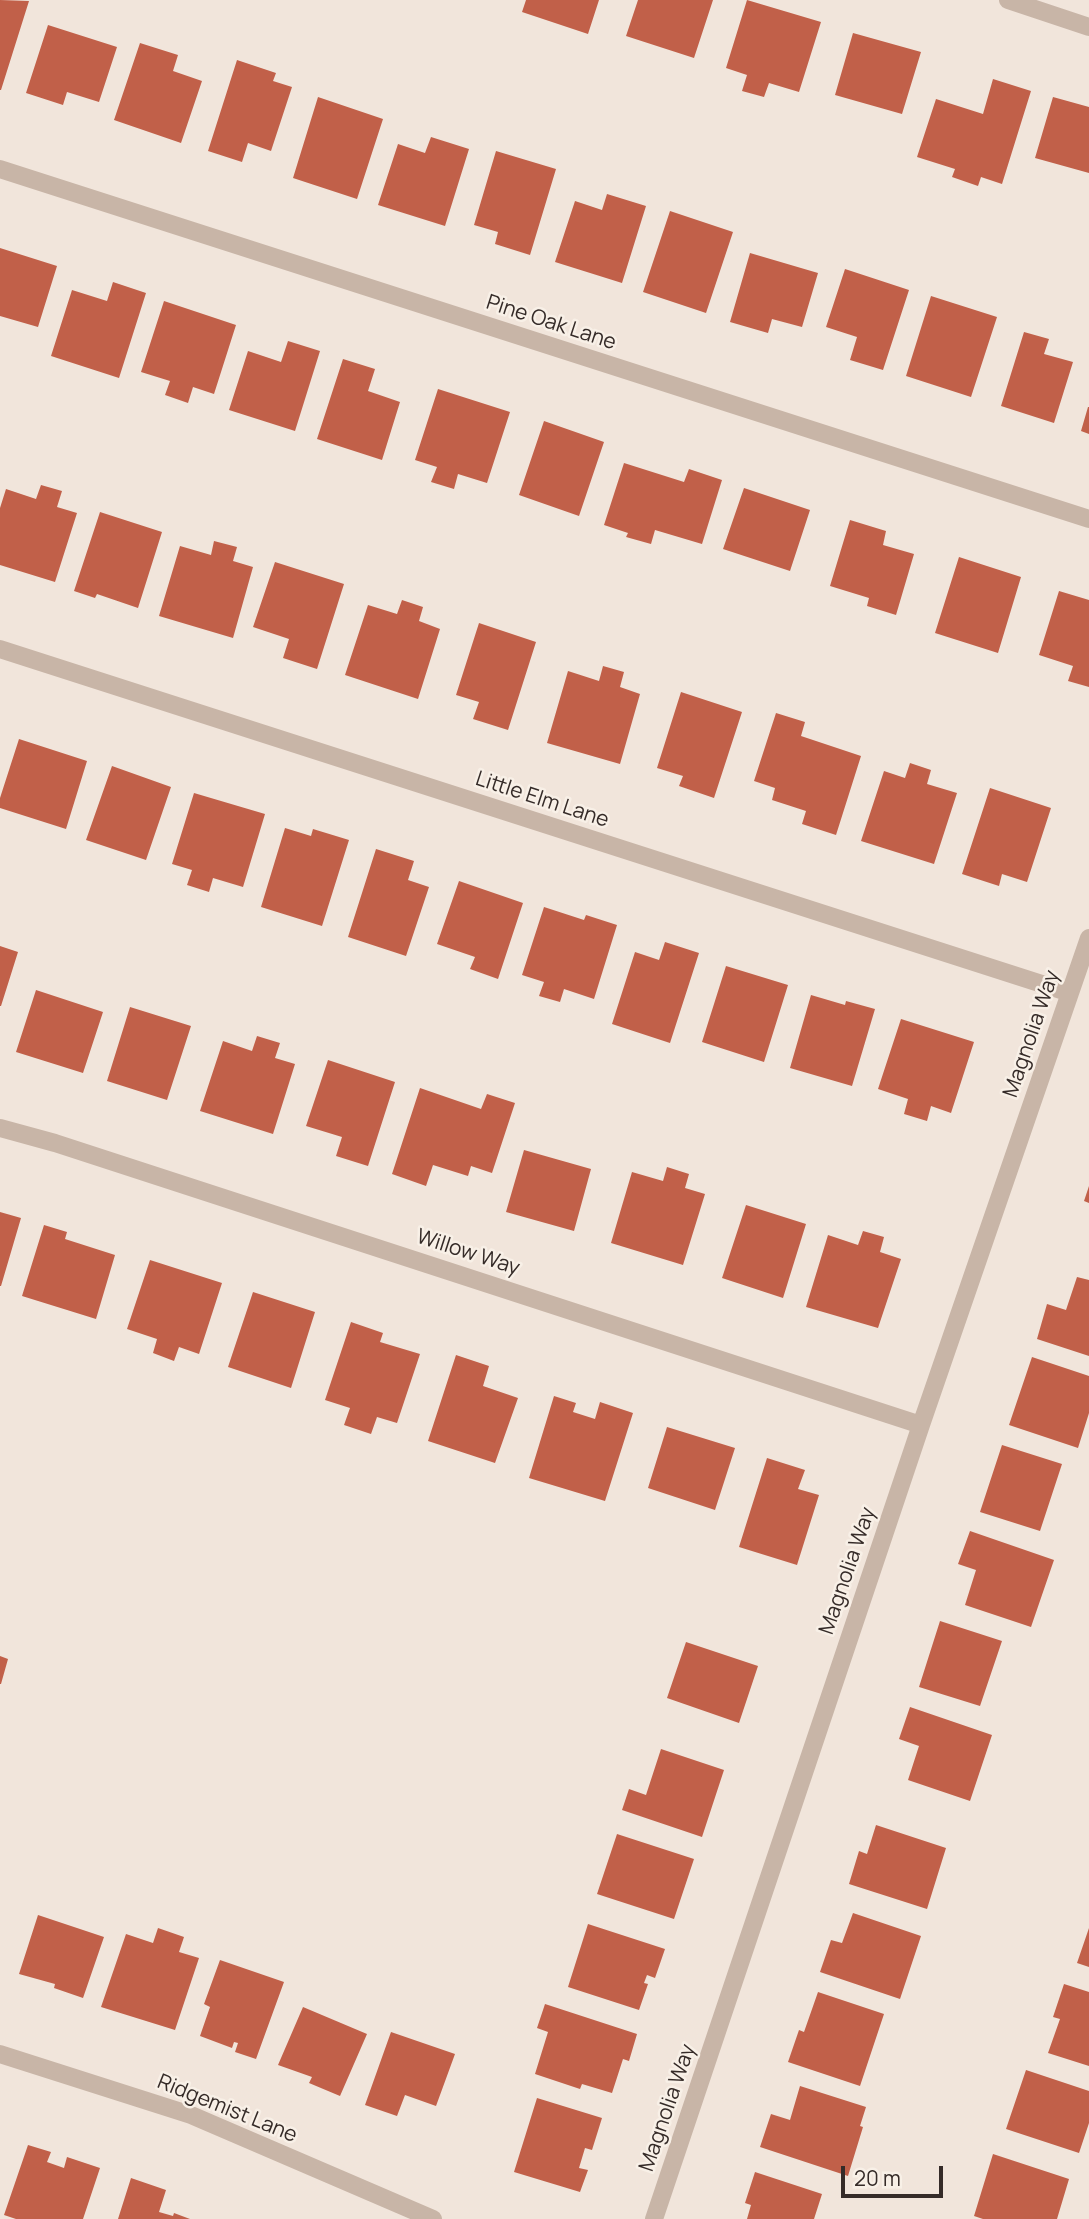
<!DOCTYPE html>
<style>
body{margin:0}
#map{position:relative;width:1089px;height:2219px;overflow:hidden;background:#f1e5db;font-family:Manrope,sans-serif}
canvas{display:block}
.scale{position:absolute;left:841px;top:2166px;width:102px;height:32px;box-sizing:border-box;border:4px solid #352b28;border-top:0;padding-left:9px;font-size:21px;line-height:24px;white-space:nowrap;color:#352b28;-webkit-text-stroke:5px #f8f0e7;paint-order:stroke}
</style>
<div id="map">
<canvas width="1089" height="2219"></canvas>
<div class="scale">20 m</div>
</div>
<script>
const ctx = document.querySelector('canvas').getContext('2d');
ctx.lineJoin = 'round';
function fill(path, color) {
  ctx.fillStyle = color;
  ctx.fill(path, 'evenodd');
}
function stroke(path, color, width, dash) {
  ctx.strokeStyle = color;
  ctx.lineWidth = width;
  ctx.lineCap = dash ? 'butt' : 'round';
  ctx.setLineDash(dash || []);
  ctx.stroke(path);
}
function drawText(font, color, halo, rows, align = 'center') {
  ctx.font = font + ' Manrope,sans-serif';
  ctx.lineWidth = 5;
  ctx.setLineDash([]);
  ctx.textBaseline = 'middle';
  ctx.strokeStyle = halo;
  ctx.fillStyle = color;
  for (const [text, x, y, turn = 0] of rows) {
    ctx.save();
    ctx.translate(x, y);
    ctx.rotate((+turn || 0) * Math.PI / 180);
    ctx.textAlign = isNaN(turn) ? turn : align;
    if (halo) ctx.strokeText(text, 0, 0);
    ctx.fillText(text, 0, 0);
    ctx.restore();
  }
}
fill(new Path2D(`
 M0,0l29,1 -28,89h-1z
 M526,0h73l-11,34 -66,-22z
 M638,0h75l-19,58 -68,-22z
 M747,0l74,22 -22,70 -30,-9 -5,14 -22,-6 5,-16 -21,-7z
 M48,25l69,22 -18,55 -32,-10 -4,13 -37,-12z
 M853,33l68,19 -19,62 -67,-19z
 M140,43l38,12 -5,16 29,10 -21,62 -67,-23z
 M237,60l39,13 -3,8 19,6 -21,64 -23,-8 -6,19 -34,-11z
 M993,79l38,12 -29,93 -21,-7 -3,9 -26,-9 3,-8 -38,-12 19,-58 47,15z
 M318,97l65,22 -26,80 -64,-21z
 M1053,97l36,10v66l-54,-15z
 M431,137l38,12 -24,77 -67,-21 20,-61 27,9z
 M496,151l60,18 -26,86 -35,-11 3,-12 -24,-7z
 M607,194l39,12 -24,77 -67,-21 20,-61 27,9z
 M670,211l63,21 -27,81 -63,-21z
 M0,248l57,18 -19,61 -38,-11z
 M750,253l68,20 -16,54 -30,-8 -4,14 -38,-11z
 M845,269l64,21 -26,80 -33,-10 7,-23 -31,-10z
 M113,282l33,11 -27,85 -68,-22 21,-66 35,11z
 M931,296l66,21 -26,80 -65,-21z
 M164,301l72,24 -22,69 -21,-7 -5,16 -23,-8 5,-14 -29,-9z
 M1024,332l25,7 -5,15 29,8 -19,61 -53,-17z
 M288,341l32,10 -25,80 -66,-21 19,-59 33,11z
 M343,359l32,10 -7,22 32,11 -18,58 -65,-21z
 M438,389l72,23 -23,71 -29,-9 -4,15 -23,-7 6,-15 -22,-7z
 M1088,407h1v27l-8,-3z
 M544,421l60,21 -25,74 -60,-21z
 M624,463l60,19 5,-13 33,11 -20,64 -47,-14 -4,14 -25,-7 2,-4 -24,-8z
 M41,485l21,6 -5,16 20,6 -22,69 -55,-17v-57l6,-19 30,10z
 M744,488l66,22 -20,61 -67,-22z
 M100,512l62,20 -24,76 -41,-14 -2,4 -21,-7z
 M850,520l36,11 -3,14 31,9 -18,61 -29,-9 2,-8 -39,-12z
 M214,541l23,6 -4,14 20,6 -20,71 -74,-22 21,-70 31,9z
 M959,557l62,20 -23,76 -63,-20z
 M275,562l69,22 -27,85 -34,-11 6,-19 -36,-12z
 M1059,591l30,9v87l-21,-6 5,-15 -34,-11z
 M402,600l21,7 -4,14 21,8 -22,70 -73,-24 23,-70 29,9z
 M479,623l57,19 -28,88 -35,-11 6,-17 -23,-7z
 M603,666l21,6 -4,15 20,7 -20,70 -73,-21 21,-72 31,10z
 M681,692l61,20 -28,86 -35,-12 4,-10 -26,-8z
 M776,713l29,9 -4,14 60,20 -25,79 -34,-11 4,-13 -34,-11 3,-12 -21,-7z
 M19,739l68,22 -21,68 -66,-21v-10z
 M910,763l21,7 -4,14 30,9 -23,71 -73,-23 23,-70 21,7z
 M112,766l59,21 -25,73 -60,-20z
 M990,788l61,20 -24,74 -25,-8 -3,12 -37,-12z
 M194,793l71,21 -22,73 -30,-9 -4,14 -22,-7 5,-15 -20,-6z
 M285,828l26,8 2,-7 36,11 -27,86 -61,-19z
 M376,849l38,12 -6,19 21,7 -23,69 -58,-19z
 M459,881l64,22 -25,76 -28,-10 5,-12 -38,-13z
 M544,907l40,13 2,-5 31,10 -23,74 -30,-10 -4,13 -21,-6 5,-14 -22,-7z
 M665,942l34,11 -29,90 -58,-19 23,-72 24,8z
 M0,946l18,6 -17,54h-1z
 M726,966l62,19 -24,77 -62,-20z
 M36,990l67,22 -20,61 -67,-21z
 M811,995l34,10 1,-4 29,8 -23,77 -62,-18z
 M130,1007l61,19 -24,74 -60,-19z
 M901,1019l73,23 -23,71 -20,-7 -4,15 -23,-7 4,-15 -30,-10z
 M257,1036l23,7 -5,15 20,6 -22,70 -73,-23 23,-70 29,10z
 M328,1060l67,22 -27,84 -32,-10 6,-19 -36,-11z
 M420,1088l61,21 6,-15 28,9 -23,70 -21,-7 -3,10 -35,-11 -7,21 -34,-12z
 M524,1150l67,19 -17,62 -68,-19z
 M667,1167l22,7 -4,14 20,6 -22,71 -72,-22 21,-71 31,9z
 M1089,1186v17l-5,-2z
 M746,1205l60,19 -23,74 -61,-20z
 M0,1212l21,6 -20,68h-1z
 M44,1225l23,7 -2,7 50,16 -19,64 -74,-23z
 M863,1231l21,6 -4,15 21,7 -23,69 -72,-21 22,-72 30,10z
 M150,1260l72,23 -23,71 -20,-7 -5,14 -21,-8 4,-14 -30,-10z
 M1077,1277l12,3v76l-52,-17 10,-35 19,6z
 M253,1292l62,20 -24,76 -63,-21z
 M351,1322l32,11 -3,9 40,12 -23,69 -20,-6 -6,17 -27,-9 6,-17 -25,-8z
 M456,1355l33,11 -6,20 35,12 -23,65 -67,-22z
 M1032,1357l57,19v37l-11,35 -69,-23z
 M554,1396l22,7 -3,9 22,7 5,-17 33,11 -28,88 -76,-23z
 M667,1427l68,21 -20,62 -67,-22z
 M1002,1445l60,19 -22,67 -60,-19z
 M767,1458l38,12 -7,19 21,6 -22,70 -58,-18z
 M970,1531l84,29 -23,67 -66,-22 11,-35 -18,-6z
 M940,1621l62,20 -22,65 -61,-19z
 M686,1642l72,24 -19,57 -72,-25z
 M0,1656l8,3 -7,25h-1z
 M910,1707l82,28 -22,66 -62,-21 11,-34 -20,-7z
 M661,1749l63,21 -22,67 -80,-27 7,-21 17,6z
 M876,1825l70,23 -19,61 -78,-25 10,-33 8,3z
 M617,1834l77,25 -20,60 -77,-25z
 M853,1913l68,23 -21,63 -80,-27 11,-32 11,3z
 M38,1915l66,22 -21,61 -29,-10 1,-4 -36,-10z
 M588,1924l77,25 -10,29 -8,-3 -3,8 4,1 -9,26 -71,-23z
 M158,1928l26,9 -5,15 20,6 -24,72 -74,-23 25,-73 27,9z
 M1089,1928v39l-12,-4z
 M220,1960l64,22 -28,77 -21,-7 3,-9 -4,-1 -2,6 -32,-12 10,-29 -6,-3z
 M1064,1984l25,8v74l-41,-13 12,-34 -7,-2z
 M818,1992l66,22 -24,72 -72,-24 11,-32 5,2z
 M545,2004l92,30 -8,27 -6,-2 -11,34 -30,-9 -2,5 -45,-15 13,-42 -11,-4z
 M303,2007l64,27 -27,62 -31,-13 3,-6 -34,-12z
 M391,2032l64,22 -19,52 -31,-11 -8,21 -32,-11z
 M1026,2070l63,21v32l-10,30 -73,-24z
 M800,2086l66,21 -6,19 3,1 -15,49 -88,-29 11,-33 19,6z
 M537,2098l65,20 -10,32 -7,-2 -6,20 9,2 -8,22 -66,-20z
 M28,2145l23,7 -4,10 17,6 3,-11 33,11 -17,51h-67l-12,-4z
 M993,2154l76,25 -12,40h-74l-9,-3z
 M755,2172l67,22 -8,25h-67l4,-14 -6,-2z
 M131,2178l35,12 -7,22 14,4 1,-3 16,6h-72z`), '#c16049');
stroke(new Path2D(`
 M1008,0l81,27
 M0,169l1089,350
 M0,649l1070,344
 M0,1128l55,15 866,282
 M0,2054l191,61 242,104
 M654,2219l267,-794 168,-487`), '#c8b5a7', 18);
drawText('21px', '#352b28', '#f8f0e7', [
 ["Pine Oak Lane",551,323,18],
 ["Little Elm Lane",542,800,18],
 ["Magnolia Way",1032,1034,-71],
 ["Willow Way",468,1253,18],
 ["Magnolia Way",848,1571,-71],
 ["Magnolia Way",668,2108,-71],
 ["Ridgemist Lane",227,2109,22]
]);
</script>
